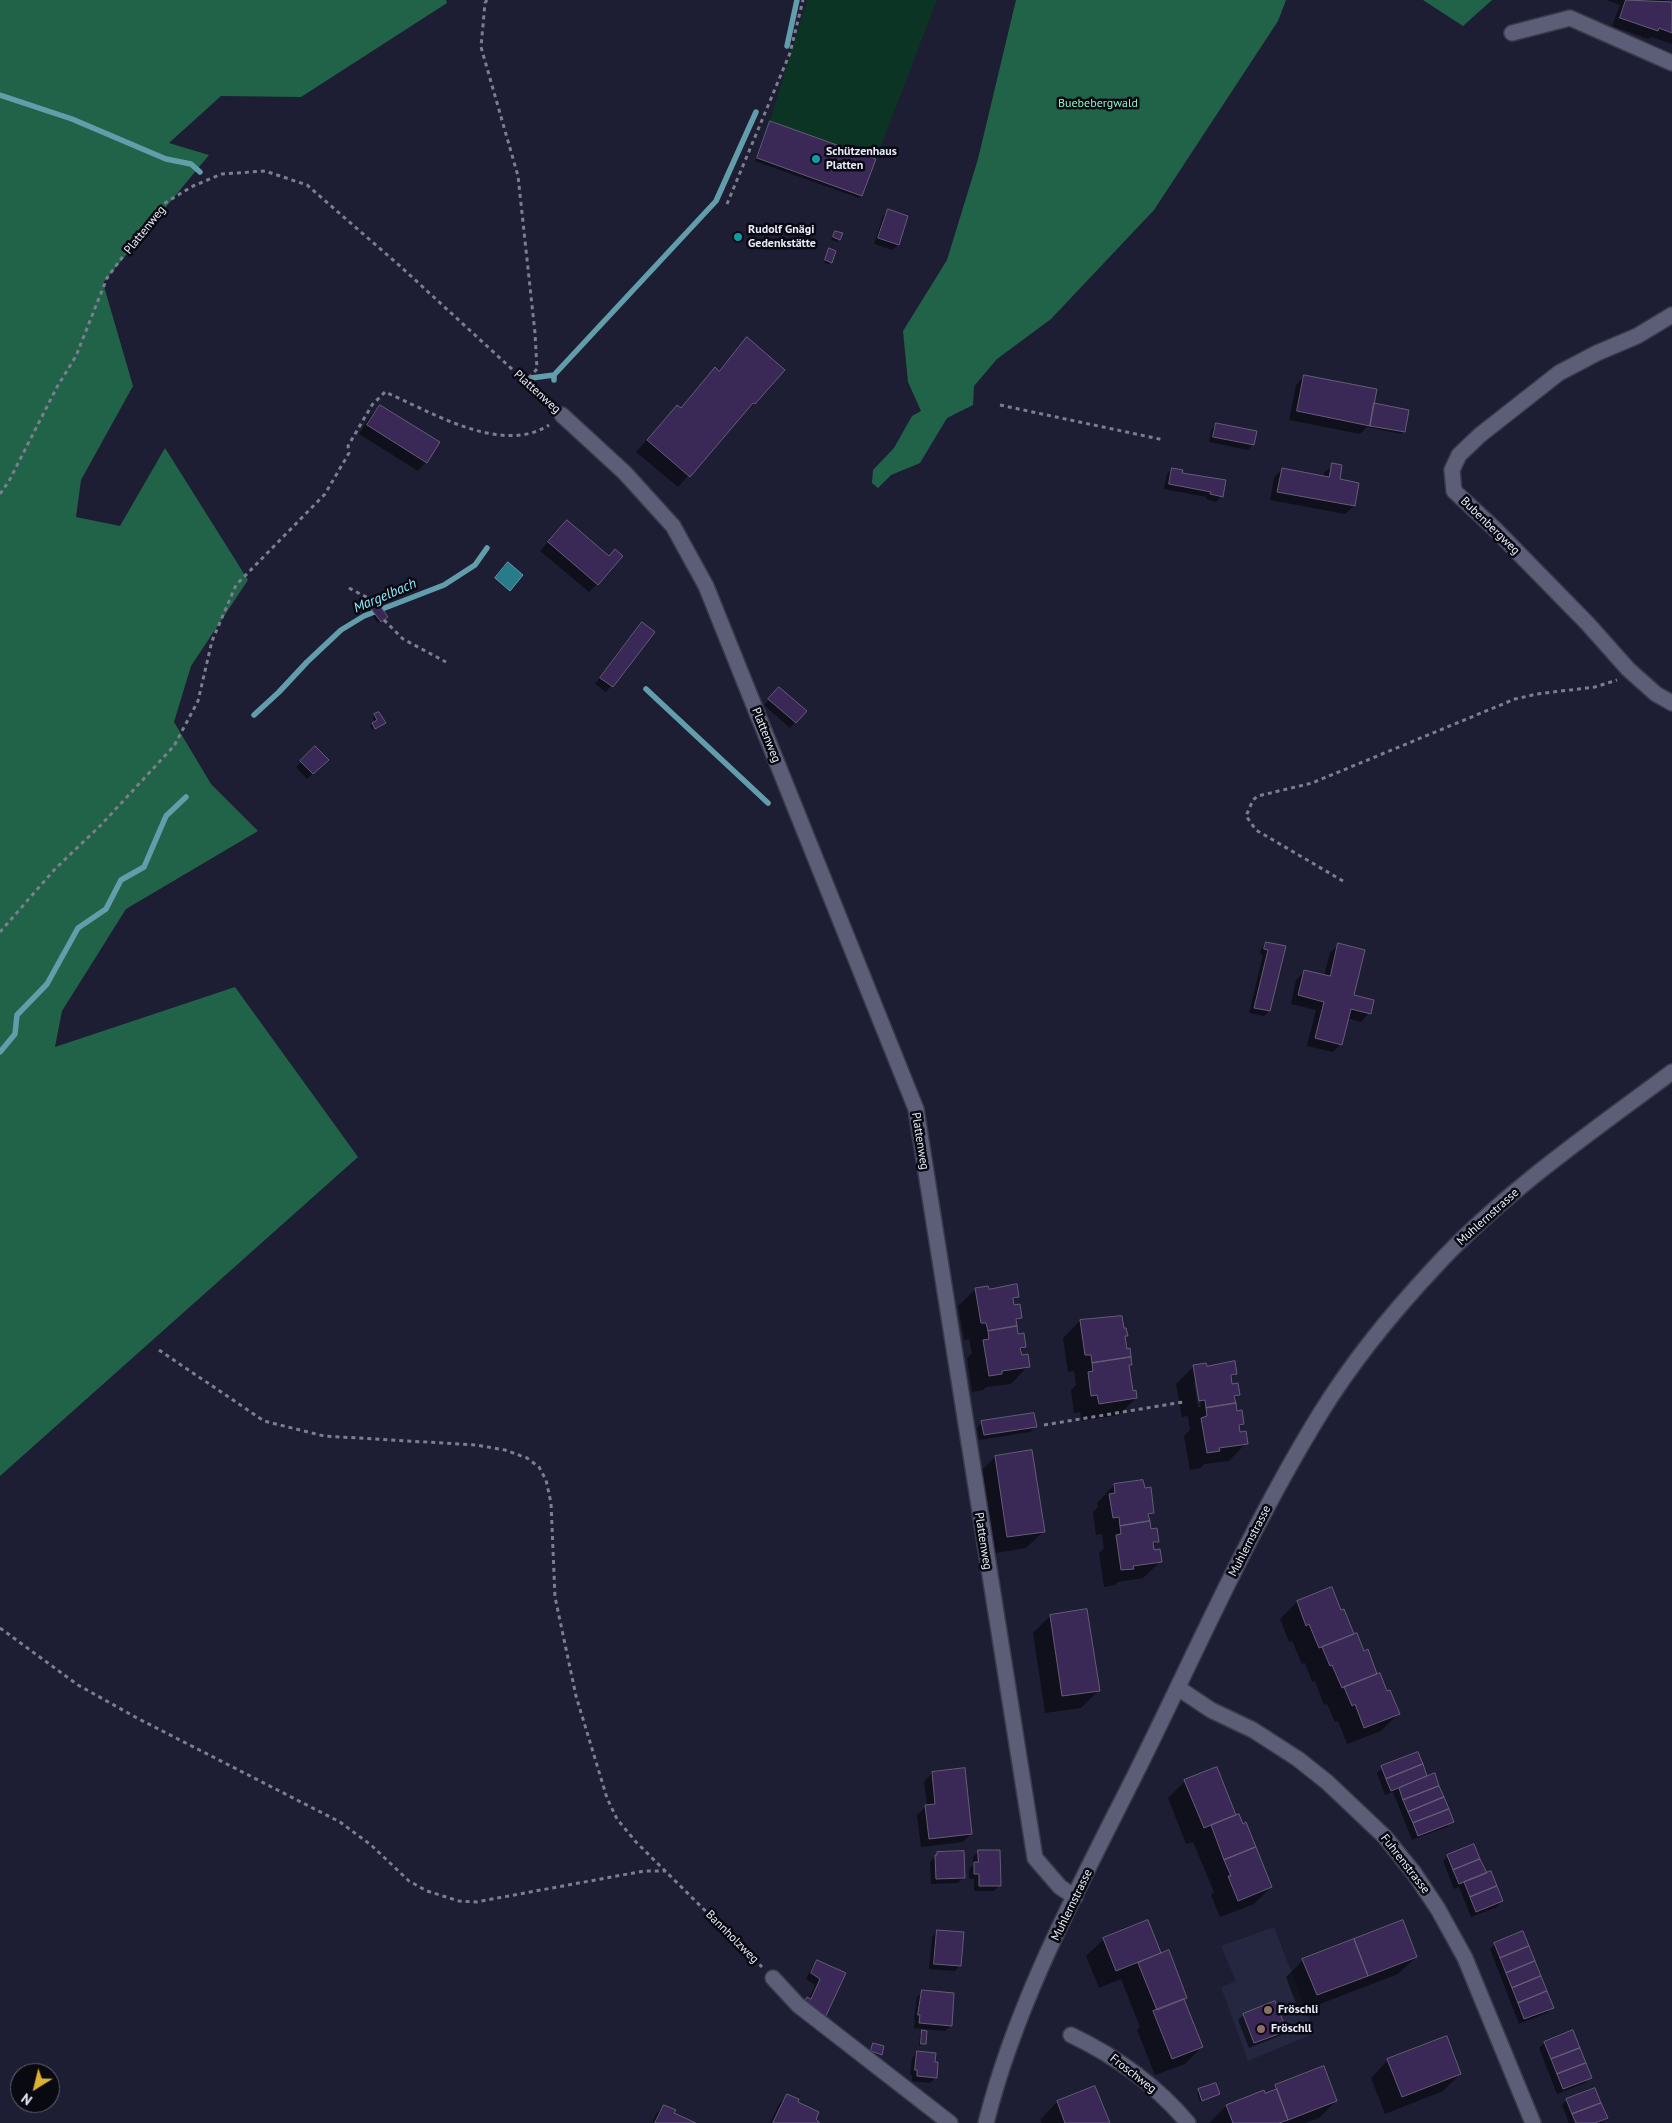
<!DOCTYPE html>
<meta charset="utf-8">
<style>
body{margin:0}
#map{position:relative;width:1672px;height:2123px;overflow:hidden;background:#1d1e33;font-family:"PT Sans",sans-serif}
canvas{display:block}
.north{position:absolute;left:10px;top:2063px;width:50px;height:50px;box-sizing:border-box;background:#090912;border:1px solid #62636e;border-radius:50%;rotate:216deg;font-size:14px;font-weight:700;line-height:20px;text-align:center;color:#e8eaf9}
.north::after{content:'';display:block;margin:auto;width:18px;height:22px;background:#dbb233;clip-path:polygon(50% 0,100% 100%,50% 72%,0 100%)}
</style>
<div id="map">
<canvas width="1672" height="2123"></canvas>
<div class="north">N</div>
</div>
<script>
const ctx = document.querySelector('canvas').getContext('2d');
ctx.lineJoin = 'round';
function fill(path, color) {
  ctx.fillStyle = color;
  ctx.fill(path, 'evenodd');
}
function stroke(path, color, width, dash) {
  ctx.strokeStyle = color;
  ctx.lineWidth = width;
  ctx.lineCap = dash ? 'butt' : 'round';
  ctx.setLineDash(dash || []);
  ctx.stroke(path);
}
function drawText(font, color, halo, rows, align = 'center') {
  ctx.font = font + ' "PT Sans",sans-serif';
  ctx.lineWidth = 5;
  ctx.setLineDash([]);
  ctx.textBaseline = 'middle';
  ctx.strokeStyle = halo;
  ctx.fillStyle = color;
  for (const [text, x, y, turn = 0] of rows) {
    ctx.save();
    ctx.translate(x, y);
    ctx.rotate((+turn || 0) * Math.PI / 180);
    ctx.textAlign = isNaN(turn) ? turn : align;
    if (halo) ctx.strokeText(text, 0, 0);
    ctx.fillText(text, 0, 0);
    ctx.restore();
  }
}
fill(new Path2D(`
 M1274,1927l41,106 -67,28 -27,-74 15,-6 -15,-35z`), '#252741');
fill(new Path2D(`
 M807,0h130l-61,159 -106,-38z`), '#0b3424');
fill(new Path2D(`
 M0,0h446l1,3 -146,94 -80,-1 -52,47 40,12 -106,128 30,103 -52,94 -5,37 44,9 45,-78 83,132 -57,86 -17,56 37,62 47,47 -132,78 -64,102 -7,36 180,-60 123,170 -358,319z
 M1016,0h270l-8,21 -124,189 -103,109 -54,40 -23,27 -1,19 -26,13 -27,45 -29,12 -13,13 -6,-5 1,-13 21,-22 18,-32 9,-5 -13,-29 -5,-51 44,-71 31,-101z
 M1423,0h69l-29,26z`), '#216348');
const water = new Path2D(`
 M508,562l15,13 -13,16 -15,-13z`);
fill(water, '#287c8a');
stroke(water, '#629dab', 1);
fill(new Path2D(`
 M1606,0h58l8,3v41l-21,-7 -3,2 -36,-13 8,-21z
 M770,122l91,74 -2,2 -104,-37z
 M888,211l19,6 -9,28 -6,5 -18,-6 9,-28z
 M835,232l4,7 -2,3 -6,-2z
 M830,250l1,12 -2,2 -5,-1z
 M747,339l7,65 -12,10 -64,73 -42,-35 30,-34 11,-12 3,3 24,-29 14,-9z
 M1304,376l68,31 31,25 -2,2 -34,-7 -7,7 -71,-14 7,-35z
 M380,406l46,56 -8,9 -59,-37 12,-19z
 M1216,424l37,20 -5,6 -39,-8 2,-12z
 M1333,465l5,15 20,4 -4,22 -9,8 -75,-14 4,-22 8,-9 41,8 1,-4z
 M1172,469l9,6 41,21 -6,6 -10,-3v-2l-42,-8 3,-15z
 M567,521l30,63 -8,8 -49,-41z
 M373,598l11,21 -6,4 -14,-18z
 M637,629l16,3 -47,60 -11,-8z
 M774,694l31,17 -15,17 -26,-23z
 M375,715l9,8 -11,7 -3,-4 5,-4 -2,-4z
 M315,748l12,12 -20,19 -11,-12z
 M1266,943l18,4 -15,64 -5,5 -15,-3 14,-58 -3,-1 1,-5z
 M1338,945l15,51 16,17 -8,9 -14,-4 -6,26 -8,8 -26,-6 9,-36 -25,-6 5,-24 9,-9 19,5 6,-23z
 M976,1289l41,8 -5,5 9,15 -6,6 2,12 8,11 -5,6 8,14 -17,18 -25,3 -3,3 -11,2 -5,-34 5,-5 -3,-14 -5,1 -6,-34z
 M1121,1317l5,18 -2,3 7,26 -3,3 4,25 4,6 -17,17 -37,6 -2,-9 -6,1 -3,-23 5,-5 -2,-14 -6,1 -5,-34 17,-17z
 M1194,1366l42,8 -6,5 1,6 8,9 -5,5 2,14 7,11 -5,5 1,4 7,10 -17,18 -25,3 -3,4 -11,2 -6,-34 6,-6 -2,-14 -6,1 -6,-33zM1194,1381h3l4,26h-3z
 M982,1422l53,5 -5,5 -51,8 -2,-12z
 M1031,1451l13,80 -18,17 -36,6 -12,-80 17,-17z
 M1114,1485l39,27 -5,5 2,13 8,11 -6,6 1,4 8,10 -18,17 -25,4 -3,3 -11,2 -5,-34 5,-5 -1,-5 -1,-9 -6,1 -3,-23 5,-5 -1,-4z
 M1331,1588l9,24 4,-1 10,25 10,16 3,-1 10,25 21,38 -17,17 -34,13 -9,-23 -3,1 -8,-18 -3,1 -9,-24 -3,1 -7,-19 -3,1 -10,-23 -3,1 -9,-23 17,-17z
 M1050,1616l49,74 -18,18 -36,5 -12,-80z
 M1417,1754l10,24 25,43 -5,6 -35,13 -19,-48 -8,3 -8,-22 5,-5z
 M964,1769l7,65 -8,8 -42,5 -4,-32 10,-9 -3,-24 8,-9z
 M1216,1769l19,48 36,70 -17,17 -34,13 -9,-22 3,-3 -21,-50 -7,2 -18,-46 17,-17z
 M979,1851l21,34 -6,6h-20v-12h-5v-10l4,-4v-8z
 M938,1853l26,24 -6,6 -27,1 -1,-22z
 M1448,1856l38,19 16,26 -5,6 -26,10 -12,-30 -5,2 -11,-28z
 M1148,1922l13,33 25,43 -2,2 18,47 -17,17 -30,11 -18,-45 3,-3 -19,-48 -22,9 -13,-32 18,-17z
 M937,1931l23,34 -5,6 -26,-2 3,-32z
 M1495,1944l57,63 -5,6 -28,11 -29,-75z
 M1416,1957l-18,17 -99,38 -13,-35 17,-17z
 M817,1962l27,11 -20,44 -22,-13 7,-5 6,-14 -9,-6 6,-12z
 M923,1992l28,34 -6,5 -31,-3 1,-8h-1l3,-23z
 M1243,2015l42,16 -5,5 -31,12 -11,-28z
 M922,2032l3,12 -6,2 1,-12z
 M1545,2043l45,35 -5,5 -28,11 -18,-46z
 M874,2044l7,10 -3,2 -9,-3z
 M917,2052l19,25 -6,6 -18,-2v-6h-2l2,-17z
 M1388,2060l72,14 -17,17 -58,23 -14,-36z
 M1276,2086l60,15 -17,17 -14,5h-96l17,-17 42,-12z
 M1094,2088l14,35h-66l-2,-3 17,-18z
 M1199,2091l20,3 -19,8 -3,-9z
 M787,2095l27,25 5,3h-44l9,-19h-3l-9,19h-2l9,-19z
 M1567,2100l39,18 -5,5h-32l-7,-18z
 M664,2106l9,8 20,9h-41l4,-9z`), '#0007');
stroke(new Path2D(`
 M787,46l10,-46
 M0,95l72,24 94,40 25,5 9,8
 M531,378l23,-3
 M554,380v-5l162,-174 40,-89
 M646,689l122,114
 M254,715l25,-23 28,-30 34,-32 23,-14 80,-31 31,-20 12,-17
 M0,1052l15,-18 2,-19 30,-31 31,-56 28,-19 15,-29 23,-13 22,-51 20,-19`), '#629dab', 5.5);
const building = new Path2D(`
 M1626,0l46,2v31l-13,-5 -1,3 -38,-13z
 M770,121l106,38 -14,37 -105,-38z
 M888,209l20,7 -9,29 -21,-7z
 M835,231l8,2 -3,7 -7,-3z
 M829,248l7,3 -4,12 -7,-3z
 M747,337l38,33 -30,34 -2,-1 -63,74 -43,-37 30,-35 4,3 34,-41 4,4z
 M1304,375l73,14 -7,37 -73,-15z
 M1374,403l35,7 -4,22 -35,-6z
 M380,405l60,37 -13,21 -60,-38z
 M1216,423l41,8 -3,14 -41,-8z
 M1332,463l10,2 -2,14 19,4 -4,23 -78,-14 5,-24 47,9z
 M1172,468l11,2 -1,3 44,7 -3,17 -13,-3 1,-2 -42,-8z
 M567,520l42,36 6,-7 8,7 -25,29 -50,-43z
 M373,596l15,21 -7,5 -15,-20z
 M642,622l13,10 -42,55 -13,-9z
 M779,687l28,24 -11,12 -28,-24z
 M379,712l7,11 -11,6 -3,-6 5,-3 -3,-6z
 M315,746l14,14 -16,14 -13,-13z
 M1266,942l20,4 -16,65 -16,-3 14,-58 -4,-1z
 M1338,943l27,7 -11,45 20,5 -3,14 -20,-5 -9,36 -27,-7 9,-36 -26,-7 6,-25 26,6z
 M1017,1284l2,13 -6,1 1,7 6,-1 2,14 -6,1 1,7 -29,5 -2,-8h-5l-6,-35 13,-2 1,3z
 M1122,1316l2,12h2l2,8h-3l2,13 3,-1 1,9 -39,6 -1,-8h-6l-5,-35z
 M1017,1326l1,8 6,-1 2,14 -6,1 2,7 6,-1 2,13 -28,4v3l-13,2 -6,-36 6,-1 -1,-8z
 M1131,1357l1,8h-3l4,26 3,-1 1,8 -38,6 -2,-9 -6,1 -3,-24 5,-1 -1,-8z
 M1235,1361l2,13 -6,1 1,9 6,-1 2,12 -6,1 2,7 -30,5 -1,-8 -6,1 -6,-36 13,-2 1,3z
 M1236,1403l1,8 5,-1 2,14 -5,1 1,7 6,-1 2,13 -29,4 1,3 -13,2 -6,-35 6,-2 -1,-8z
 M1034,1413l3,14 -53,8 -3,-14z
 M1032,1450l13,82 -38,5 -12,-81z
 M1143,1480l2,8 6,-1 3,26 -6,1 2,7 -30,5 -1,-9 -6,1 -4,-24 6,-1 -1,-9z
 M1150,1521l1,8 6,-1 2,14h-6l1,8 6,-1 2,13 -29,4 1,3 -13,1 -5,-35 5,-1 -1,-8z
 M1332,1587l9,23 3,-1 10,25 -35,14 -10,-24 -3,2 -9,-25z
 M1087,1609l13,82 -38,5 -12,-81z
 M1357,1633l7,18 4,-2 9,25 -35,14 -10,-23 -2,1 -8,-19z
 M1380,1673l7,18 3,-1 10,24 -36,14 -9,-24 -3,2 -8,-19z
 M1418,1752l5,12 -37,15 -5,-13z
 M1423,1764l4,12 -36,15 -5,-12z
 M1217,1767l19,48 -32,13 -20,-48z
 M965,1768l7,66 -43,5 -4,-34 10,-1 -3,-32z
 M1435,1773l4,13 -36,14 -4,-12z
 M1439,1786l5,11 -36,15 -5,-12z
 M1444,1797l5,12 -36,14 -5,-11z
 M1449,1809l5,13 -36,14 -5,-13z
 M1239,1814l4,10 3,-2 10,25 -32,13 -13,-35z
 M1474,1844l6,15 -27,11 -6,-15z
 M1256,1847l16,40 -34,14 -10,-25h3l-7,-16z
 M978,1850h22l1,36h-22v-12h-5v-12h4z
 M964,1851l1,27 -29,1 -1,-24h2v-3z
 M1480,1859l7,14 -28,11 -6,-14z
 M1491,1871l6,15 -27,11 -6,-15z
 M1497,1886l6,15 -27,11 -6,-15z
 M1148,1920l13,33 -45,18 -13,-33z
 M1403,1920l14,37 -49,19 -14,-37z
 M937,1930l27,2 -3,34 -27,-2z
 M1523,1931l6,15 -29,12 -6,-15z
 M1354,1939l14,37 -51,19 -15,-36z
 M1529,1946l6,15 -29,12 -6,-15z
 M1169,1950l18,48 -30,12 -19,-47z
 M817,1960l29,13 -21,45 -21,-15 3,-6 4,2 9,-20 -9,-6z
 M1535,1961l6,15 -29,12 -6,-15z
 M1541,1976l6,15 -29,12 -6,-15z
 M922,1990l32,3 -2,33 -33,-3 1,-8h-2z
 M1547,1991l7,17 -30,11 -6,-16z
 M1184,1999l19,48 -31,12 -19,-48z
 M1275,2001l12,30 -33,12 -11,-29z
 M922,2030l5,1 -1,13h-5z
 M1573,2030l7,18 -29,11 -7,-17z
 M1447,2036l14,38 -59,23 -15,-38z
 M873,2043l11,3 -2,9 -11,-4z
 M1580,2048l6,15 -29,11 -6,-15z
 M917,2051l19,2 -1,9h3l-1,16 -20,-2v-6h-2z
 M1586,2063l6,15 -29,11 -6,-15z
 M1324,2066l13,35 -49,19 -13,-35z
 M1216,2083l4,11 -18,7 -4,-12z
 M1095,2086l15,37h-45l-8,-22z
 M1595,2088l6,15 -29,11 -6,-15z
 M1277,2089l11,31 -9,3h-46l-7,-18 38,-15 1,3z
 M787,2094l12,5 -1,3 21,10 -3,7 4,4h-47z
 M1601,2103l7,15 -13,5h-19l-4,-9z
 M664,2105l12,5 -2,3 22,10h-41z`);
fill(building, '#3a2957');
stroke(building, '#645d75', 1);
const minor = new Path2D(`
 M1512,33l58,-15 102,45
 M1672,315l-35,21 -40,17 -38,20 -79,62 -21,20 -7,15 2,21 40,37 94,96 40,45 28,25 16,9
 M562,415l63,58 48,53 33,60 210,523 119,749 25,29 15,10
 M1178,1688l33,22 42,20 45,29 29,23 58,55 29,36 24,36 27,49 68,165
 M773,1978l25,27 152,118
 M1071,2035c44,21 85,50 117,88
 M986,2123c31,-124 95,-240 152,-354 59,-119 112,-241 182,-355 32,-52 72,-101 114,-146 70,-76 156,-135 238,-196`);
stroke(minor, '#393a4b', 18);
stroke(new Path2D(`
 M487,0l-2,3 -4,44 37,129 17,157 2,36 -12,13
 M727,204l63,-151 13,-53
 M1000,405l164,35
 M0,494l9,-13 48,-94 19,-31 31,-78 53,-72 33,-20 29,-12 43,-3 42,14 93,81 151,139
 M349,588l21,11
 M384,620l19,19 43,23
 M1343,881l-87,-51 -10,-14 7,-16 5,-4 54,-13 203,-84 22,-5 58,-7 22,-7
 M0,932l55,-63 46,-44 73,-79 24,-45 14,-60 24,-56 89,-91 24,-41 -1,-7 24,-41 13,-13c45,19 116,64 164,33
 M159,1350l105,71 60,15 152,9 29,5 22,8 12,9 7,13 5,23 4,94 21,99 31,102 10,21 19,23 126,125
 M1044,1425l139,-23
 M0,1628l78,57 59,33 203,104 31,23 38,36 18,10 32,10 17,1 168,-31h22`), '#7c7e90', 3, [4, 4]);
stroke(minor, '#5c5e77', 15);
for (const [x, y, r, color] of [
 [816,159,5,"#0f9aa8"],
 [738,237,5,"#0f9aa8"],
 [1268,2010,5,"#8d6e63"],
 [1261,2029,5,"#8d6e63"]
]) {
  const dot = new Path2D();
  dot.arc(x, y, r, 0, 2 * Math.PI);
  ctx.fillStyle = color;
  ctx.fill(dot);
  stroke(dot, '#090912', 2);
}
drawText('12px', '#91f1c4', '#090912', [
 ["Buebebergwald",1098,104]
]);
drawText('bold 12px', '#e8eaf9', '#090912', [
 ["Schützenhaus",826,152],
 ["Platten",826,166],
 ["Rudolf Gnägi",748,230],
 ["Gedenkstätte",748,244],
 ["Fröschli",1278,2010],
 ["Fröschll",1271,2029]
], 'left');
drawText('12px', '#e8eaf9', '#090912', [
 ["Plattenweg",145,230,-51],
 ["Plattenweg",537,392,42],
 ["Bubenbergweg",1490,526,44],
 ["Plattenweg",766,735,68],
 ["Plattenweg",920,1141,81],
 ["Muhlernstrasse",1488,1217,-42],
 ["Plattenweg",983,1541,81],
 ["Muhlernstrasse",1250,1541,-63],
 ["Fuhrenstrasse",1405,1864,52],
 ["Muhlernstrasse",1072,1905,-64],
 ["Bannholzweg",732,1937,45],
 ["Froschweg",1133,2074,38]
]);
drawText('italic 14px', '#92ebfc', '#090912', [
 ["Margelbach",385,596,-23]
]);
</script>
